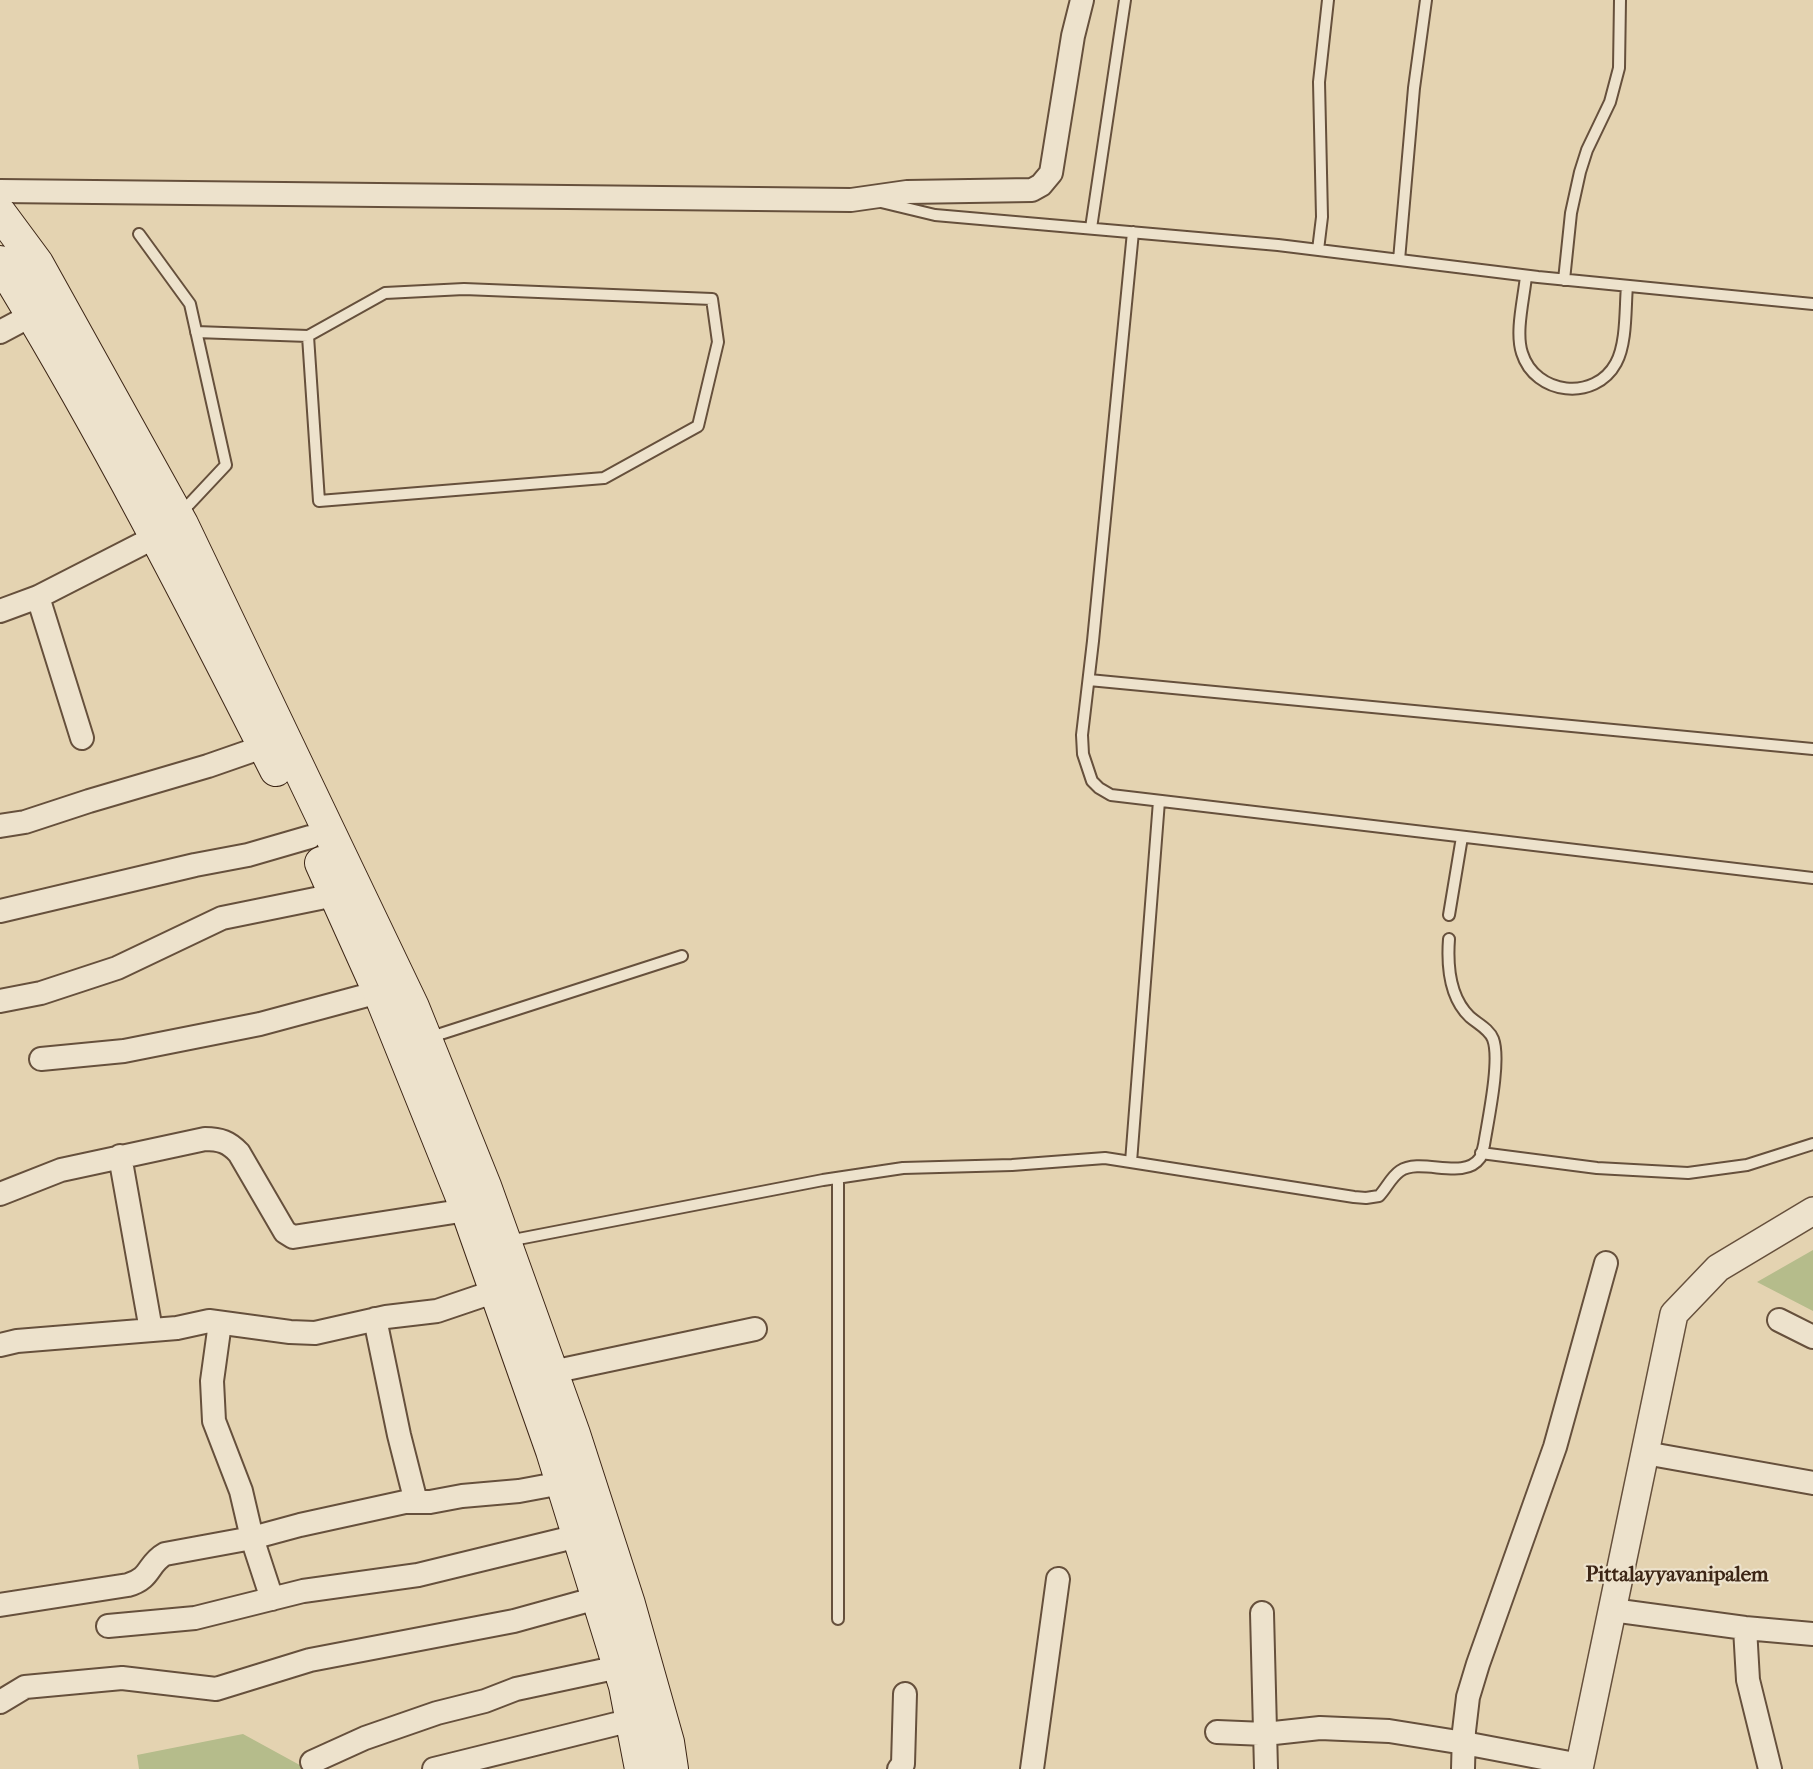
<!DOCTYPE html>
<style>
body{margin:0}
canvas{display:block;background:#e4d3b1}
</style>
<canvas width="1813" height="1769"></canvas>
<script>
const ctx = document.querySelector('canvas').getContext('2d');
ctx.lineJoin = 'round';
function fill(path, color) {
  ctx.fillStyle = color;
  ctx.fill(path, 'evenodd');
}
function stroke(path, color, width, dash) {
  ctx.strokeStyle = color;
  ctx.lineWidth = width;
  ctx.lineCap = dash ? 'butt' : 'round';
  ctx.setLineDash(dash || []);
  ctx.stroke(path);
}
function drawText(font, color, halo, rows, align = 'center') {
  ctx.font = font + ' "IM FELL French Canon",serif';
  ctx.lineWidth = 4.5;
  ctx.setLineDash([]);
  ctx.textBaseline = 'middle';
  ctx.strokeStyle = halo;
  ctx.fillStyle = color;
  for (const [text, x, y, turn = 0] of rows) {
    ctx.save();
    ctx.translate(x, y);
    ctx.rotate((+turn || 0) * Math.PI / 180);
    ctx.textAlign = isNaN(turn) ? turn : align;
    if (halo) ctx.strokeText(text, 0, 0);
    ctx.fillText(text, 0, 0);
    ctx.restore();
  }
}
fill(new Path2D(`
 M1813,1250v61l-56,-29z
 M243,1734l64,35h-168l-2,-14z`), '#b5bc8b');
const service = new Path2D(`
 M881,202l54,13 343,30 260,32 275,27
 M1091,228l34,-228
 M1133,232l-40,409 -11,94 1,19 9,27 7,7 12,7 702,83
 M139,234l51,70 36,161 -46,49
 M1318,250l4,-33 -3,-135 9,-82
 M1399,260l15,-172 12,-88
 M1526,276c-2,22 -11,56 -4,77 13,42 73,49 94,10 11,-20 9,-55 11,-77
 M1564,280l7,-67 9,-41 7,-22 23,-48 9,-34 1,-68
 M196,332l112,4 11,165 285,-23 94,-52 20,-84 -6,-43 -248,-10 -79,4 -77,43
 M1089,680l724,69
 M1449,915l13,-78
 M428,1038l254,-82
 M1481,1153l116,15 91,5 59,-8 66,-21
 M1131,1162l28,-361
 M838,1178v441
 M508,1241l315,-61 80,-12 109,-3 93,-7 249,39 12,1 13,-2c7,-7 12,-19 21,-25 21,-14 64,10 80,-13 2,-4 3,-9 4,-13 4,-25 17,-85 9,-106 -4,-10 -15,-15 -23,-22 -20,-19 -23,-51 -21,-78`);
const minor = new Path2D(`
 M0,191l851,9 56,-8 125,-2 9,-5 10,-12 22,-137 9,-36
 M0,332l32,-17
 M38,597l44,141
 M0,611l38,-14 129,-66
 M0,826l25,-4 64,-21 119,-35 69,-24
 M0,911l195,-46 53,-10 62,-18
 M0,1001l41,-8 76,-25 105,-50 113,-23
 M41,1059l83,-8 136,-27 119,-32
 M120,1156l31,174
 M0,1194l61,-24 144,-31c15,0 24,3 34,14l46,79 8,5 174,-27
 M375,1319l24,116 17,67
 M1779,1320l34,17
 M220,1323l-8,58 2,40 27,70 11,47 20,61
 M0,1345l17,-4 160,-13 32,-7 81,11 25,1 71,-16 51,-6 59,-20
 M552,1372l203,-43
 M1645,1453l168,30
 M0,1605l128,-20c24,-7 19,-21 37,-31l87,-16 48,-13 105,-23h25l32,-6 57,-5 43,-8
 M1612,1610l133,18 68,6
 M1262,1613l4,156
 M108,1626l87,-8 108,-27 115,-16 160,-39
 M1745,1628l3,52 22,89
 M0,1702l25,-15 97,-9 94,11 94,-29 204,-39 83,-23
 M1217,1732l48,2 55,-6 69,3 75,12 116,22
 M312,1762l53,-24 72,-25 48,-12 31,-12 103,-22
 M434,1769l198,-49
 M899,1769l4,-5 2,-70
 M1032,1769l26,-190
 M1463,1769l1,-38 4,-34 10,-33 77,-217 51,-184`);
const tertiary = new Path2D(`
 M1579,1769l95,-455 44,-46 95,-57`);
const secondary = new Path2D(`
 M0,213l37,50 145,261 231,483 72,179 89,248 55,170 39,138 4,27
 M0,262c101,165 189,336 276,508
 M321,863l58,129 88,218 85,241 73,235 16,83`);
stroke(service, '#66503c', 14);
stroke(minor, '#66503c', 26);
stroke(tertiary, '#66503c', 30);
stroke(secondary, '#3c2515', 34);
stroke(service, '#ede2cc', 10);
stroke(minor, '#ede2cc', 22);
stroke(tertiary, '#ede2cc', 27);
stroke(secondary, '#ede2cc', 32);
drawText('bold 21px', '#3c2515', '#ede2cc', [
 ["Pittalayyavanipalem",1677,1576]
]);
</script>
